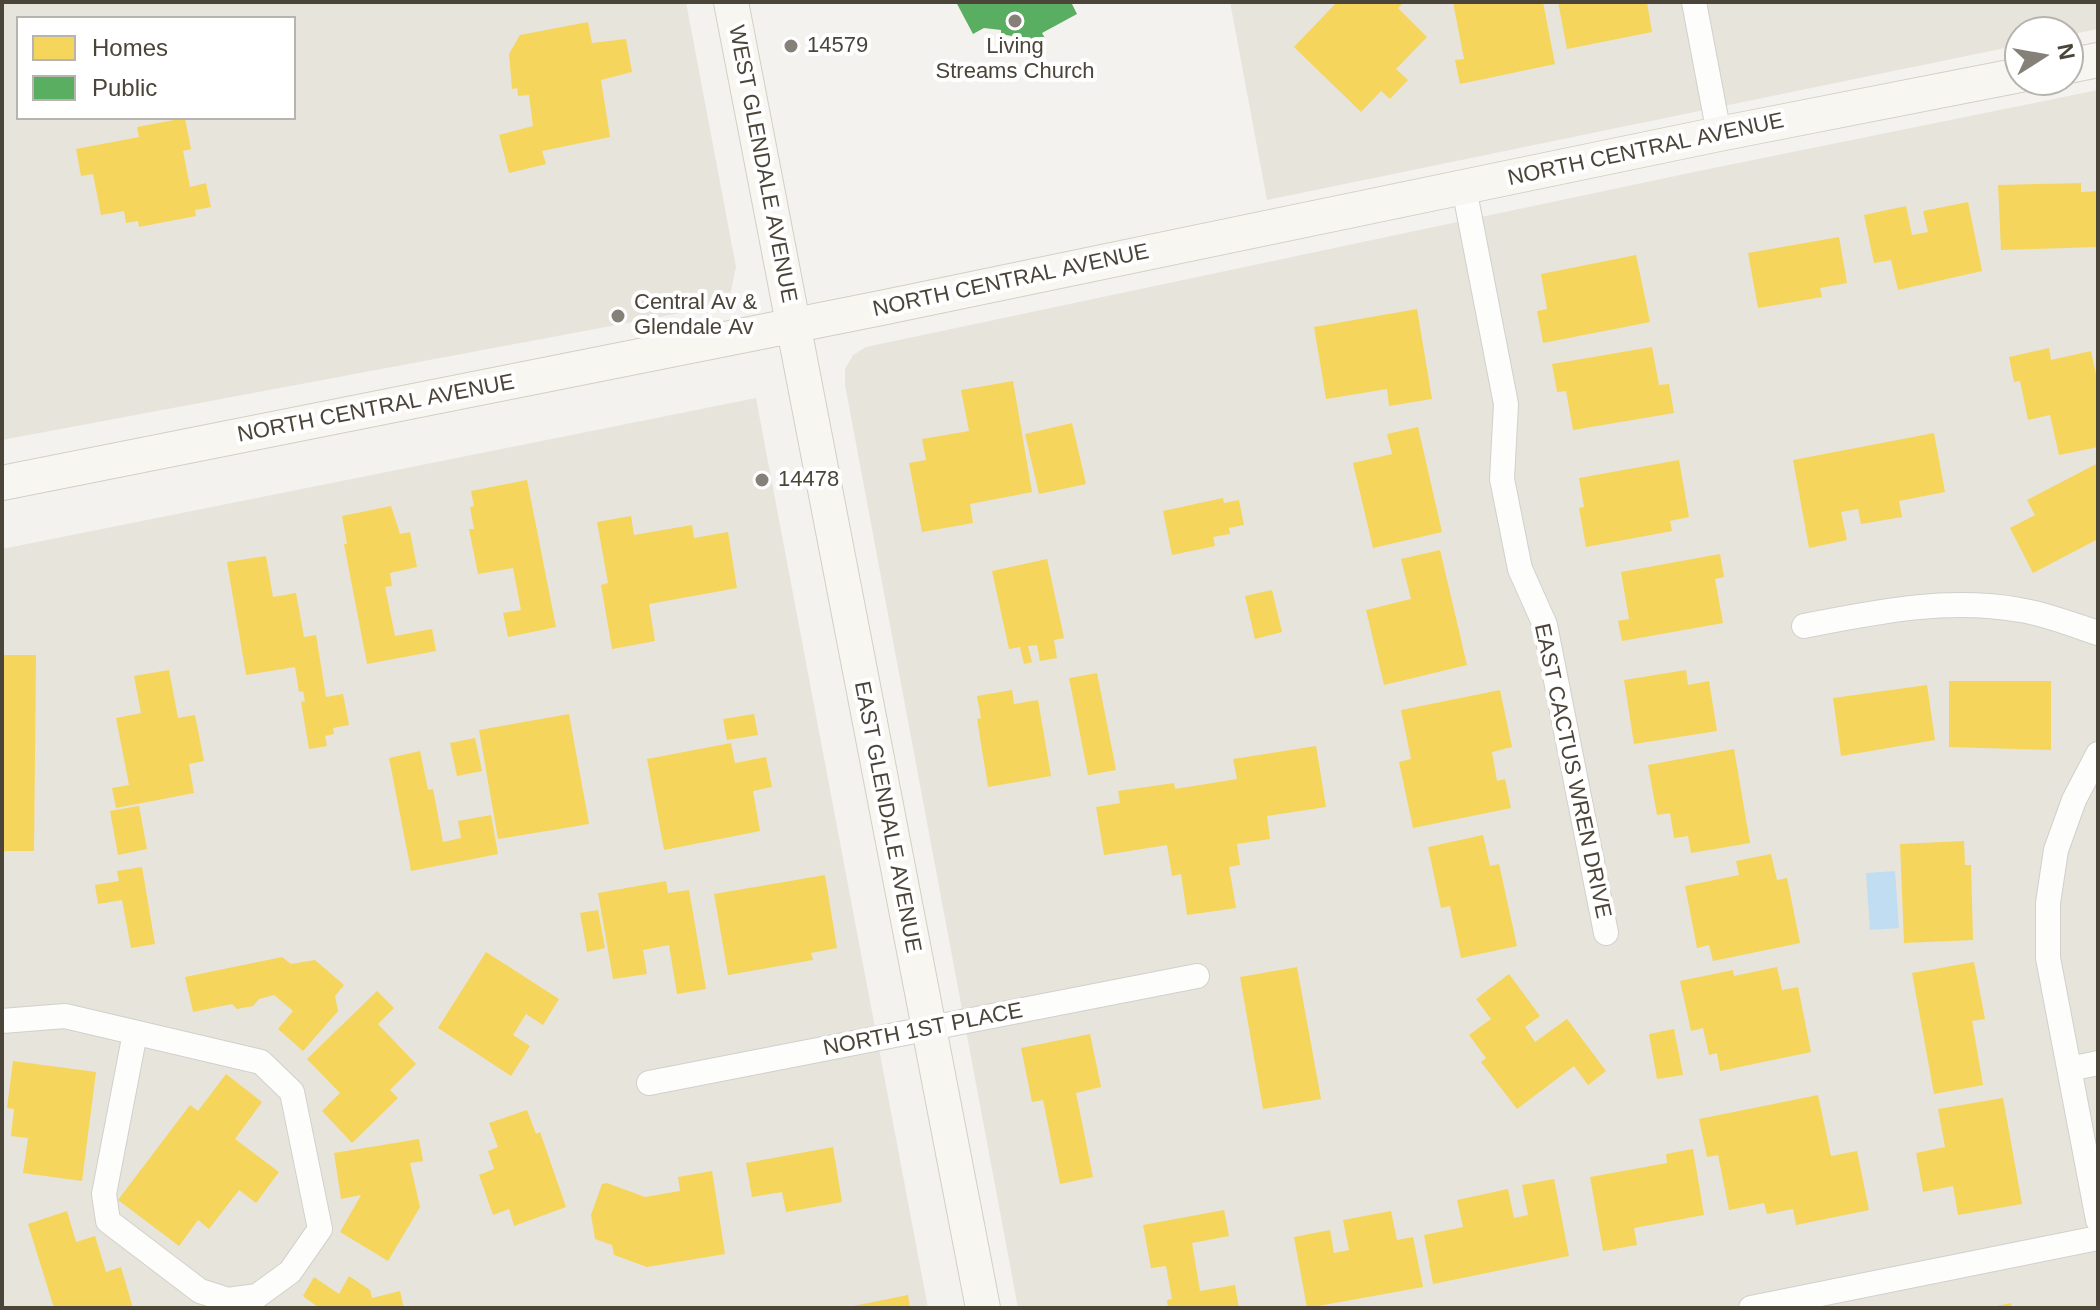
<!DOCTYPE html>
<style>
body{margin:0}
#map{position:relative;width:2100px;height:1310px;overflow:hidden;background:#f4f2ee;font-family:Helvetica,sans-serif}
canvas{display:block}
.frame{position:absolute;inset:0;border:4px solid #4b4439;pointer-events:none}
.legend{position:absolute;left:16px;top:16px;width:280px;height:104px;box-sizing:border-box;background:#fff;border:2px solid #b7b4b0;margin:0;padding:10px 14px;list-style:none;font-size:24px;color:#4b4439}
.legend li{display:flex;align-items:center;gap:16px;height:40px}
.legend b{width:40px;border:2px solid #b7b4b0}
.north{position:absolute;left:2004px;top:16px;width:80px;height:80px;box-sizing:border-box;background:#fff;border:2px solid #b7b4b0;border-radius:50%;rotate:79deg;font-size:22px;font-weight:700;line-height:32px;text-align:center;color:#4b4439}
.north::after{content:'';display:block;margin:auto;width:28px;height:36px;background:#868178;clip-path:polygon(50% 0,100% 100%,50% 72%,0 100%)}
</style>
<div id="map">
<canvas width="2100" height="1310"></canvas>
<div class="frame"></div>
<ul class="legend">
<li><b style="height:22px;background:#f6d55c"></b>Homes</li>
<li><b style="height:22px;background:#5aae61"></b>Public</li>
</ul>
<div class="north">N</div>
</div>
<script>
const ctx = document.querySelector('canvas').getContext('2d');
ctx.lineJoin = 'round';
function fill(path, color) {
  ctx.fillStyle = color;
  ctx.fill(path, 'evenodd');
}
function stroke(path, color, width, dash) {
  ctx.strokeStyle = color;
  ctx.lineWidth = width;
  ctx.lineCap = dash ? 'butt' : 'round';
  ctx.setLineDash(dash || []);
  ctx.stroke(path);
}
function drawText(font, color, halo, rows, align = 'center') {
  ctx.font = font + ' Helvetica,sans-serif';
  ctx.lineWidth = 8;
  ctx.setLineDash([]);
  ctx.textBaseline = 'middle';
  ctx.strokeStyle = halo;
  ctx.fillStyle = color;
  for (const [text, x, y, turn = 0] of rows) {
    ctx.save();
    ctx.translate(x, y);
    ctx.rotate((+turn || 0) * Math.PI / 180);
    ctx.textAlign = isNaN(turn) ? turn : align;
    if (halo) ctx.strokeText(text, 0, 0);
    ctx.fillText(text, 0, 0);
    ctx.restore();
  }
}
fill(new Path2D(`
 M2,2h684l50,265 -5,24 -13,15 -716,134zM18,18h276v100h-276z
 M1230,2h868v27l-30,6v-3h-48v13l-753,155z
 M2098,90v1218h-1080l-173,-923v-16l8,-14 13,-8 828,-175z
 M756,398l172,910h-926v-759z`), '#e7e4dc');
fill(new Path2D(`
 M1895,871l4,57 -29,2 -4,-57z`), '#c0ddf1');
fill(new Path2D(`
 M1337,2h67l-6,6 29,29 -31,32 12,11 -18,19 -9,-8 -20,21 -67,-65z
 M1453,2h90l12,62 -95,20 -5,-24 9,-1z
 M1558,2h89l5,30 -85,17z
 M588,22l4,21 34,-4 6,33 -31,8 9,57 -68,14 4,13 -37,9 -10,-38 34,-9 -4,-31 -11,1 -1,-8 -5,1 -3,-35 11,-19z
 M185,118l6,31 -8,2 7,36 16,-4 5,24 -16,3 1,6 -57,11 -1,-6 -12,2 -2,-12 -23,4 -8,-41 -12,2 -5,-27 63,-12 -2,-10z
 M2081,183v9l17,-1v56l-97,3 -3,-65z
 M1968,202l14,69 -84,19 -7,-30 -17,3 -10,-48 42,-9 6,29 16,-3 -5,-21z
 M1839,237l8,46 -27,5 2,9 -64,11 -10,-55z
 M1636,255l14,67 -107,21 -6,-32 10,-2 -6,-35z
 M1417,309l15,90 -43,7 -2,-17 -61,10 -12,-72z
 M1652,347l7,38 10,-1 5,29 -101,17 -7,-39 -9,1 -5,-28z
 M2049,348l2,12 40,-9 7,33v63l-39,8 -9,-40 -22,5 -8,-39 -6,1 -5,-25z
 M1013,381l19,111 -62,12 3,19 -51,9 -13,-69 17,-3 -4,-21 47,-8 -8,-41z
 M1072,423l14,61 -47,10 -14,-60z
 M1418,427l24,105 -69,16 -20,-85 39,-9 -5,-20z
 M1934,433l11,59 -46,9 3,16 -41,7 -3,-15 -17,3 6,28 -38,8 -16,-88z
 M1679,460l10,57 -19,4 2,10 -86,16 -7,-39 5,-1 -5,-29z
 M2098,463v76l-65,34 -23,-45 25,-13 -8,-15z
 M527,480l29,147 -48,10 -5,-24 18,-3 -8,-42 -35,6 -9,-45h5l-4,-22 4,-1 -3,-15z
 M1223,498l1,5 15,-3 5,25 -15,3 1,6 -17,3 2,9 -43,9 -9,-44z
 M391,506l9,28 10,-2 7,35 -27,6 2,13 -7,1 10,49 37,-7 4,22 -69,13 -23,-120h3l-5,-28z
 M631,516l3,19 58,-10 2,13 34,-6 9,56 -88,16 6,37 -43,8 -11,-64 7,-2 -11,-61z
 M1440,550l27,115 -83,20 -18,-75 45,-11 -10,-40z
 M1720,554l4,23 -9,2 8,44 -101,18 -4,-20 11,-2 -8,-47z
 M266,556l7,41 23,-4 8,44 12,-2 10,62 17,-3 6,31 -16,3 1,6 -9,2 2,10 -18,3 -8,-47 4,-1 -2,-10 -4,1 -4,-25 -49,8 -19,-113z
 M1047,559l17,79 -10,2 3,18 -17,3 -3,-16 -9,1 4,16 -8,2 -4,-17 -11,2 -17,-78z
 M1272,590l10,42 -27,7 -10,-43z
 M2,655h34l-2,196h-32z
 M169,670l9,48 17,-3 9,46 -15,3 5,29 -78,15 -4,-20 17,-3 -13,-67 25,-5 -7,-37z
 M1686,670l2,15 21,-4 8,50 -83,13 -10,-64z
 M1097,673l19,97 -28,5 -19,-97z
 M1949,681h102v69l-102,-3z
 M1927,685l8,55 -94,16 -8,-58z
 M1012,690l2,14 24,-4 13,76 -63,11 -11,-68 4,-1 -4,-22z
 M1500,690l12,57 -20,5 5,29 8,-2 6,29 -98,20 -14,-66 12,-3 -10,-49z
 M569,714l20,110 -91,15 -19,-109z
 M754,714l4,21 -31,5 -4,-21z
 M475,738l7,33 -25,5 -7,-33z
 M731,743l4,20 31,-6 6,30 -19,4 7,40 -96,19 -17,-91z
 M1316,746l10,61 -59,9 3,23 -33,5 3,21 -11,2 7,41 -49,7 -6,-41 -9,2 -5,-31 -63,10 -8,-48 24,-4 -2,-12 56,-8 1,6 62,-10 -4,-20z
 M1734,749l16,94 -59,10 -3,-17 -14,2 -4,-25 -13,2 -9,-50z
 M420,751l8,39 5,-1 10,53 18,-4 -3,-17 33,-6 7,39 -87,17 -22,-113z
 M139,806l8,43 -29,6 -8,-44z
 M1483,835l7,31 9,-2 18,82 -56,12 -11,-52 -9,2 -13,-61z
 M1964,841l1,24h6l2,75 -69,3 -4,-99z
 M1771,854l6,26 10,-2 13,65 -87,18 -4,-16 -12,3 -12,-62 54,-11 -3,-14z
 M142,867l13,77 -24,4 -9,-48 -24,4 -3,-19 24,-4 -2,-10z
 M825,875l12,73 -26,5 2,7 -85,15 -14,-81z
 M666,881l2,12 21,-3 17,99 -29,5 -8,-49 -26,5 4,24 -34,5 -15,-86z
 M598,910l7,38 -18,4 -7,-39z
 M486,952l73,47 -16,26 -17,-11 -13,21 17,11 -19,30 -73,-48z
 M282,957l9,7 24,-4 29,25 -9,11 3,15 -35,40 -25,-22 15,-18 -19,-16 -15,4 -6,7 -16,3 -5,-5 -39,8 -8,-35z
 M1974,962l11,57 -13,2 11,64 -49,9 -22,-121z
 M1297,967l24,132 -58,10 -23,-132z
 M1777,967l5,23 16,-3 13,65 -91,19 -3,-18 -8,2 -6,-27 -12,3 -11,-50 53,-11 1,6z
 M1509,974l31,42 -15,11 10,15 32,-23 39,52 -18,14 -14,-19 -57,43 -36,-47 5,-4 -17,-23 22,-16 -15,-20z
 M377,991l17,17 -16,16 38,40 -26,26 8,8 -46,45 -30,-32 18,-18 -33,-34z
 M1674,1029l9,46 -26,4 -8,-45z
 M1090,1034l11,53 -25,6 17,84 -33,7 -17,-84 -11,2 -11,-54z
 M13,1061l83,11 -14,109 -59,-8 5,-35 -17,-2 3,-27 -7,-1z
 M226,1074l36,28 -27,37 44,33 -23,31 -17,-13 -30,39 -11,-9 -19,26 -61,-46 72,-95 8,6z
 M1818,1095l13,61 26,-5 12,59 -73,15 -3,-16 -26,5 -3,-11 -35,7 -11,-55 -11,2 -8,-38z
 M2003,1098l19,106 -64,11 -5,-29 -30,6 -7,-39 29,-6 -7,-38z
 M527,1110l9,24 4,-2 26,75 -52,19 -5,-17 -16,6 -14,-40 15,-6 -6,-18 10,-4 -9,-24z
 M419,1139l4,22 -13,2 10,44 -32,54 -48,-29 21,-37 -20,4 -7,-46z
 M833,1147l9,55 -56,10 -4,-20 -30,5 -6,-34z
 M1693,1149l11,66 -70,13 3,17 -34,6 -13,-74 77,-14 -1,-9z
 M712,1171l13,83 -78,13 -33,-12 -2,-10 -17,-6 -4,-24 11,-31 5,-1 38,14 35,-6 -2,-14z
 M1554,1179l15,77 -136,28 -9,-49 39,-8 -6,-27 51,-11 6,29 14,-3 -6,-30z
 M1224,1210l5,26 -37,7 8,48 35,-6 4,23h-71l-1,-8 5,-1 -6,-33 -15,2 -8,-43z
 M67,1211l9,31 19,-6 11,36 15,-5 12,41h-79l-26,-84z
 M1391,1211l6,29 16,-3 10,50 -116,21 -13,-71 36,-7 4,23 15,-3 -6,-30z
 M349,1276l21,14 2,8 28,-7 4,17h-85l-16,-12 11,-19 25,17z
 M908,1295l2,13h-62v-1z
 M2011,1303l1,5h-21v-1z`), '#f6d55c');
fill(new Path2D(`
 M956,2h115l6,12 -35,19 4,7 -17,8 -4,-7 -7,3 -1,-7 -16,-3v-4l-17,-2 -11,6z`), '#5aae61');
const street = new Path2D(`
 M1694,2l25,132
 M1464,188l42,216 -4,75 18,90 25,56 61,308
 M1804,626c72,-14 143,-29 216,-16 26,4 53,15 78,23
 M2098,754l-24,46 -18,50 -8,53v55l50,262
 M2,1021l63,-5 196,46 31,30 28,137 -30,43 -33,24 -29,4 -28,-9 -92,-70 -4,-27 31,-161
 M2070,1069l28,-6
 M649,1083l548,-107
 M1751,1308l347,-70`);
const secondary = new Path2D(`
 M731,2l252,1306
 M2068,66l30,-6
 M2,483l879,-175 838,-174 301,-59`);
stroke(street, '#d2d0cb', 26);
stroke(secondary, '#d3cfc5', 36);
stroke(street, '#fdfdfc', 24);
stroke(secondary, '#f7f6f1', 34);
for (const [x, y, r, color] of [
 [1015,21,8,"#868178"],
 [791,46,8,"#868178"],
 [618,316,8,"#868178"],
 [762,480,8,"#868178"]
]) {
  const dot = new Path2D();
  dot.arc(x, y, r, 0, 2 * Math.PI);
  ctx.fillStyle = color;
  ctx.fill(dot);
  stroke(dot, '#fff', 3);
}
drawText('22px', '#4b4439', '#fff', [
 ["14579",807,46],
 ["Living",1015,47,"center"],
 ["Streams Church",1015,72,"center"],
 ["Central Av &",634,303],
 ["Glendale Av",634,328],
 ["14478",778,480]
], 'left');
drawText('22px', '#4b4439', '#fff', [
 ["NORTH CENTRAL AVENUE",1646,150,-12],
 ["WEST GLENDALE AVENUE",762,164,79],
 ["NORTH CENTRAL AVENUE",1011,281,-12],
 ["NORTH CENTRAL AVENUE",376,409,-11],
 ["EAST CACTUS WREN DRIVE",1572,771,78],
 ["EAST GLENDALE AVENUE",887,817,79],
 ["NORTH 1ST PLACE",923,1030,-11]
]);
</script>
